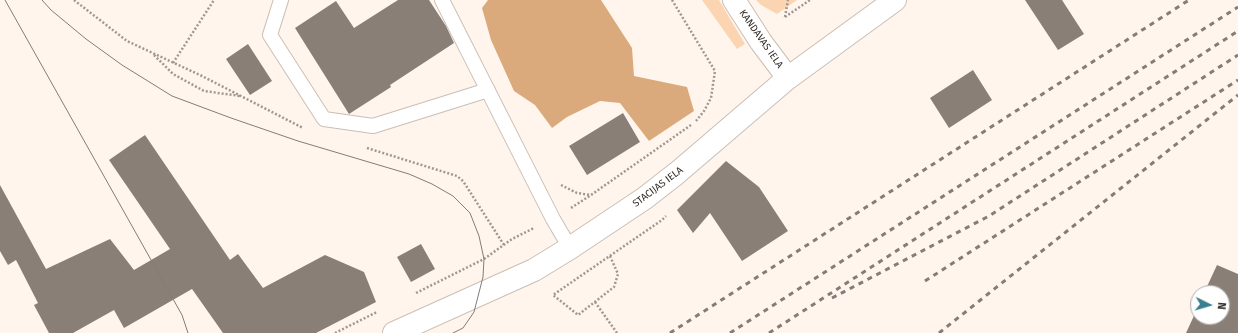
<!DOCTYPE html>
<style>
body{margin:0}
#map{position:relative;width:1238px;height:333px;overflow:hidden;background:#fff5ed;font-family:"Fira Sans",sans-serif}
canvas{display:block}
.north{position:absolute;left:1190px;top:285px;width:40px;height:40px;box-sizing:border-box;background:#fff;border:1px solid #adabaa;border-radius:50%;rotate:95deg;font-size:11px;font-weight:700;line-height:16px;text-align:center;color:#322e2a}
.north::after{content:'';display:block;margin:auto;width:14px;height:18px;background:#3b7f8e;clip-path:polygon(50% 0,100% 100%,50% 72%,0 100%)}
</style>
<div id="map">
<canvas width="1238" height="333"></canvas>
<div class="north">N</div>
</div>
<script>
const ctx = document.querySelector('canvas').getContext('2d');
ctx.lineJoin = 'round';
function fill(path, color) {
  ctx.fillStyle = color;
  ctx.fill(path, 'evenodd');
}
function stroke(path, color, width, dash) {
  ctx.strokeStyle = color;
  ctx.lineWidth = width;
  ctx.lineCap = dash ? 'butt' : 'round';
  ctx.setLineDash(dash || []);
  ctx.stroke(path);
}
function drawText(font, color, halo, rows, align = 'center') {
  ctx.font = font + ' "Fira Sans",sans-serif';
  ctx.lineWidth = 3;
  ctx.setLineDash([]);
  ctx.textBaseline = 'middle';
  ctx.strokeStyle = halo;
  ctx.fillStyle = color;
  for (const [text, x, y, turn = 0] of rows) {
    ctx.save();
    ctx.translate(x, y);
    ctx.rotate((+turn || 0) * Math.PI / 180);
    ctx.textAlign = isNaN(turn) ? turn : align;
    if (halo) ctx.strokeText(text, 0, 0);
    ctx.fillText(text, 0, 0);
    ctx.restore();
  }
}
fill(new Path2D(`
 M702,0h17l26,44 -8,5z
 M756,0h41l-20,14 -16,-9z`), '#fbd5b2');
fill(new Path2D(`
 M488,0h113l31,48 2,28 53,11 7,24 -45,30 -29,-38 -20,-2 -33,16 -15,11 -17,-23 -21,-14 -23,-51 -9,-32z`), '#dbaa7c');
fill(new Path2D(`
 M398,0h31l17,26 8,17 -64,42 1,2 -42,27 -54,-86 41,-27 18,27z
 M1025,0h37l22,34 -26,16z
 M248,44l24,37 -22,14 -24,-36z
 M973,70l19,30 -43,28 -19,-30z
 M623,113l17,29 -53,33 -18,-29z
 M145,135l85,125 8,-6 25,34 62,-33 39,17 12,30 -60,31h-93l-31,-44 -68,39 -10,-18 -41,23h-24l-15,-28 4,-2 -22,-43 -8,5 -8,-14v-66l46,84 64,-30 24,31 36,-21 -61,-89z
 M726,161l33,26 29,44 -46,30 -32,-48 -17,20 -16,-23z
 M421,244l14,25 -24,13 -14,-25z
 M1217,265l21,9v59h-52l12,-26v10h24v-24h-18z`), '#897f76');
const service = new Path2D(`
 M281,0l-11,35 54,84 49,7 115,-36
 M442,0l111,219 17,29`);
const tertiary = new Path2D(`
 M734,0l27,42 27,36
 M394,333l140,-63 36,-22 75,-50 32,-25 111,-95 107,-78`);
stroke(service, '#cabfb5', 16);
stroke(tertiary, '#cabfb5', 24);
stroke(new Path2D(`
 M74,0l53,41 75,35 101,52
 M672,0l43,71 -4,27 -7,13 -8,10
 M785,17l25,-17
 M785,17l3,-17
 M154,55l19,19 31,17 36,5
 M173,63l41,-63
 M367,148l90,28 6,5 41,64
 M561,185l16,8 14,2
 M571,208l20,-13 100,-70
 M610,256l8,18 -4,13 -36,28 -25,-20 109,-75 4,-4
 M416,293l68,-34 28,-20 22,-11
 M595,302l22,31
 M335,333l42,-21`), '#9f9892', 2.5, [2, 2]);
stroke(service, '#fff', 14);
stroke(tertiary, '#fff', 22);
stroke(new Path2D(`
 M5,0l177,315 6,18
 M42,0l9,10 35,29 36,26 50,31 59,22 67,23 111,33 23,10 21,12 17,17 9,23 5,23 -1,18 -9,35 -11,16 -10,5`), '#837c77', 1);
stroke(new Path2D(`
 M925,281l313,-201
 M832,298l157,-82 249,-161
 M670,333l519,-333
 M730,333l508,-326
 M769,333l469,-302
 M939,333l299,-238`), '#837c77', 3, [5, 5]);
drawText('10px', '#322e2a', '#fff', [
 ["KANDAVAS IELA",761,39,55],
 ["STACIJAS IELA",658,187,-37]
]);
</script>
